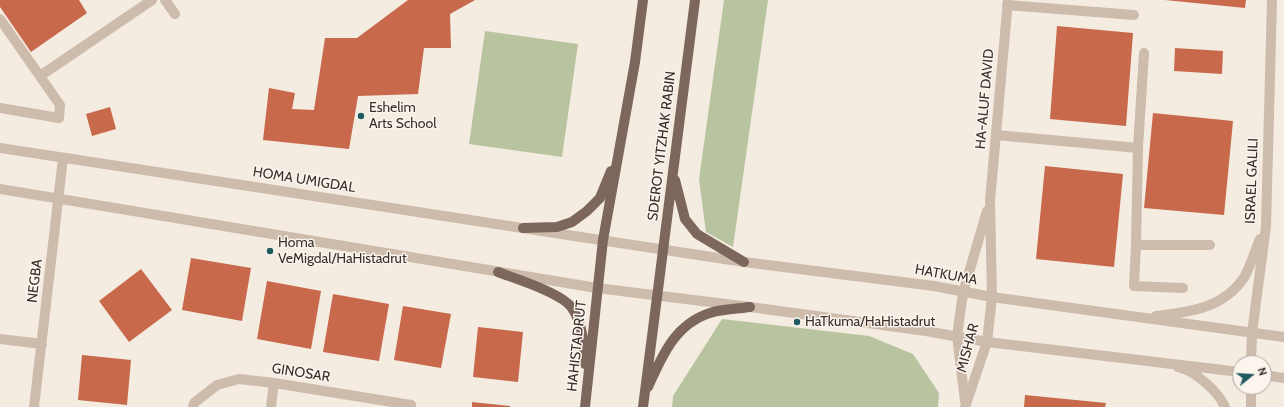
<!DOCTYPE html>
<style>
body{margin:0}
#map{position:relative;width:1284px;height:407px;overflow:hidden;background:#f4ebe1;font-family:Cabin,sans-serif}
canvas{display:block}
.north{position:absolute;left:1232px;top:355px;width:40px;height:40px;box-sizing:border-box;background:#fbf5ee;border:1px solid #aea6a0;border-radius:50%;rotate:72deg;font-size:11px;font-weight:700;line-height:16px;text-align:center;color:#3b302b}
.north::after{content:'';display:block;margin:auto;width:14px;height:18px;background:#1f5a5e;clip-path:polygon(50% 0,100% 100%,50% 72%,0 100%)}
</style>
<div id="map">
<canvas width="1284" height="407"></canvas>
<div class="north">N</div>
</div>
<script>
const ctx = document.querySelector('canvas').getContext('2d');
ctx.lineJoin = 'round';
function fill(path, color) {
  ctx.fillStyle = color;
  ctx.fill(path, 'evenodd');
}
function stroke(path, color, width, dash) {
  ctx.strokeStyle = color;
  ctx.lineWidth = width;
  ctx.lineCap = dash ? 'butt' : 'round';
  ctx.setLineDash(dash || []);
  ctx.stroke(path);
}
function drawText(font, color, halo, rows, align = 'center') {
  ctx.font = font + ' Cabin,sans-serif';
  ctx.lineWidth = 3;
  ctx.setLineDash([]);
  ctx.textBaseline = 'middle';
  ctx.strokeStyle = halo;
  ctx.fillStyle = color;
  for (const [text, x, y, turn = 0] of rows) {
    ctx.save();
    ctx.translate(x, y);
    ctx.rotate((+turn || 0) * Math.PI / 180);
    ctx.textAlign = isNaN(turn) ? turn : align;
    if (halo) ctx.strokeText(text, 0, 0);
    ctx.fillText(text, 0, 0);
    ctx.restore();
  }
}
fill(new Path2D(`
 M724,0h44l-35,247 -27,-15 -7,-53z
 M485,31l93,13 -16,113 -93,-13z
 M722,319l147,17 44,18 26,39 -1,14h-266l1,-11z`), '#b8c4a0');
fill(new Path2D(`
 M0,0h79l8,13 -56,39 -31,-45z
 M408,0h67l-25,14 1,34h-27l-6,46 -60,2 -9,53 -86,-9 6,-52 26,5 -3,16 22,1 11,-72h32z
 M1165,0h81l-1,8z
 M1057,26l76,7 -7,93 -76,-7z
 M1175,48l48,3 -1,23 -48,-3z
 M110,107l6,22 -24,7 -6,-22z
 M1153,113l80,8 -9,94 -80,-7z
 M1045,166l78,8 -9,93 -78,-8z
 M191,258l60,10 -9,53 -60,-11z
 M141,269l31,41 -43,32 -30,-41z
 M267,281l54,10 -10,58 -54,-10z
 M333,294l56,10 -10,57 -56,-9z
 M403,306l48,8 -10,54 -47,-8z
 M478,327l45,5 -5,50 -45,-5z
 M82,355l49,5 -4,45 -49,-5z
 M1025,395l81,8 -1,4h-81z
 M472,402l38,4v1h-38z`), '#c8694b');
stroke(new Path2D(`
 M165,0l10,14
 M1007,5l127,10
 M0,19l60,86 -1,13 -59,-10
 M1144,53l-6,95 -2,97h74
 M40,76l112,-76
 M996,135l142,13
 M0,148l744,114 190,24 58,11 292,40
 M0,189l597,99 153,19 176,24 61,11 253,30
 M1136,245l-2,41 49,2
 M1156,316c34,-4 69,-8 89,-40 6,-12 10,-25 15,-37
 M0,339l42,5
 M1251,363l1,-30 14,-107 6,-226
 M1178,367c17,4 40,24 47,40
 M1264,375l20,3
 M1251,387v20
 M965,401l-8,-65 6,-43 24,-82
 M34,407l29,-249
 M193,407l1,-4 23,-18 22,-6 35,4 137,22v2
 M271,407l3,-24
 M965,407l22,-65 5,-45 -2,-96 18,-201`), '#cdbbac', 10);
stroke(new Path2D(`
 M675,180l10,39 12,15 47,28
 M523,228l34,-1 15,-5 15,-11 13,-13 11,-27
 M498,272c18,7 64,21 74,36 11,16 12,37 13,56
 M648,387c14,-31 27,-63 62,-74 12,-4 27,-4 40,-6
 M585,407l18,-167 32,-178 8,-62
 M643,407l52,-407`), '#7d675c', 10);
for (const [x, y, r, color] of [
 [361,116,4,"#1f5a5e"],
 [270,251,4,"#1f5a5e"],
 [797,322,4,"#1f5a5e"]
]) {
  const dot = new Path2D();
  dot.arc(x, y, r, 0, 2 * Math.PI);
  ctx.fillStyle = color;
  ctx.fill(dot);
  stroke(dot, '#fbf5ee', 1.5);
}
drawText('14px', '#3b302b', '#fbf5ee', [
 ["HA-ALUF DAVID",985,99,-85],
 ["SDEROT YITZHAK RABIN",662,146,-83],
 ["HOMA UMIGDAL",304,180,9],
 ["ISRAEL GALILI",1252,181,-88],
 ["HATKUMA",946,275,10],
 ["NEGBA",35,281,-83],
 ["HAHISTADRUT",577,346,-84],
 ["MISHAR",968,348,-75],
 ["GINOSAR",301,373,9]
]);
drawText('14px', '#3b302b', '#fbf5ee', [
 ["Eshelim",369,108],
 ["Arts School",369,124],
 ["Homa",278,243],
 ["VeMigdal/HaHistadrut",278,259],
 ["HaTkuma/HaHistadrut",805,322]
], 'left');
</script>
